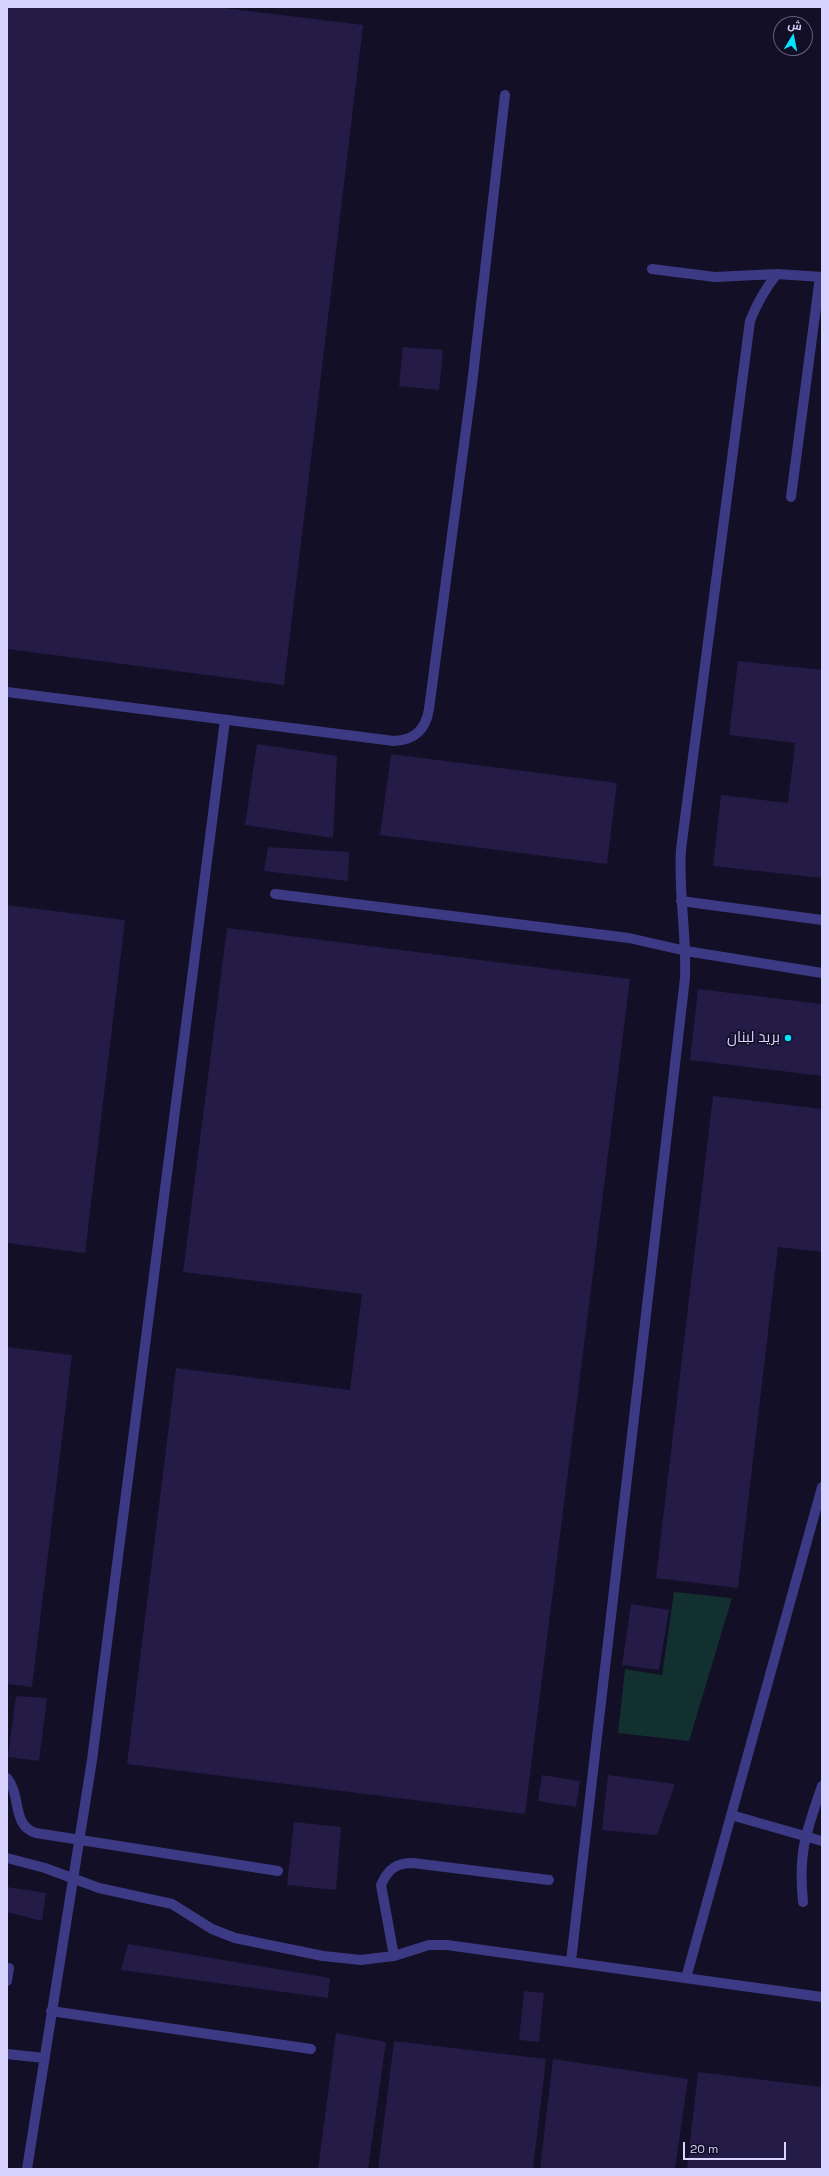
<!DOCTYPE html>
<meta charset="utf-8">
<style>
body{margin:0}
#map{position:relative;width:829px;height:2176px;overflow:hidden;background:#130f26;font-family:"Space Grotesk",Cairo,sans-serif}
canvas{display:block}
.frame{position:absolute;inset:0;border:8px solid #d9d4ff;pointer-events:none}
.north{position:absolute;left:773px;top:16px;width:40px;height:40px;box-sizing:border-box;background:#130f26;border:1px solid #625e7d;border-radius:50%;rotate:10deg;font-size:11px;font-weight:700;line-height:16px;text-align:center;color:#d9d4ff}
.north::after{content:'';display:block;margin:auto;width:14px;height:18px;background:#00e5ff;clip-path:polygon(50% 0,100% 100%,50% 72%,0 100%)}
.scale{position:absolute;left:683px;top:2142px;width:103px;height:18px;box-sizing:border-box;border:2px solid #d9d4ff;border-top:0;padding-left:5px;font-size:12px;line-height:14px;white-space:nowrap;color:#d9d4ff;-webkit-text-stroke:3px #130f26;paint-order:stroke}
</style>
<div id="map">
<canvas width="829" height="2176"></canvas>
<div class="frame"></div>
<div class="north">ش</div>
<div class="scale">20 m</div>
</div>
<script>
const ctx = document.querySelector('canvas').getContext('2d');
ctx.lineJoin = 'round';
function fill(path, color) {
  ctx.fillStyle = color;
  ctx.fill(path, 'evenodd');
}
function stroke(path, color, width, dash) {
  ctx.strokeStyle = color;
  ctx.lineWidth = width;
  ctx.lineCap = dash ? 'butt' : 'round';
  ctx.setLineDash(dash || []);
  ctx.stroke(path);
}
function drawText(font, color, halo, rows, align = 'center') {
  ctx.font = font + ' "Space Grotesk",Cairo,sans-serif';
  ctx.lineWidth = 3.5;
  ctx.setLineDash([]);
  ctx.textBaseline = 'middle';
  ctx.strokeStyle = halo;
  ctx.fillStyle = color;
  for (const [text, x, y, turn = 0] of rows) {
    ctx.save();
    ctx.translate(x, y);
    ctx.rotate((+turn || 0) * Math.PI / 180);
    ctx.textAlign = isNaN(turn) ? turn : align;
    if (halo) ctx.strokeText(text, 0, 0);
    ctx.fillText(text, 0, 0);
    ctx.restore();
  }
}
fill(new Path2D(`
 M674,1592l58,6 -43,143 -71,-8 7,-64 37,6z`), '#12302f');
fill(new Path2D(`
 M7,7h209l147,18 -79,660 -277,-36z
 M403,347l40,3 -4,40 -40,-4z
 M738,661l84,9v208l-109,-12 8,-71 67,8 7,-60 -66,-8z
 M257,744l80,12 -4,82 -88,-13z
 M391,754l226,29 -10,81 -227,-29z
 M268,847l81,5 -1,29 -84,-10z
 M7,905l118,15 -40,333 -78,-10z
 M227,928l403,51 -105,835 -398,-50 49,-396 174,22 12,-96 -179,-22z
 M698,989l124,15v72l-132,-16z
 M713,1096l109,13v143l-44,-5 -40,341 -82,-10z
 M7,1347l65,8 -40,332 -25,-3z
 M631,1604l38,6 -10,60 -37,-5z
 M16,1696l31,2 -8,63 -31,-4z
 M542,1775l38,6 -4,26 -38,-6z
 M608,1775l67,9 -18,51 -55,-5z
 M294,1822l47,5 -5,63 -49,-5z
 M7,1887l39,6 -4,28 -35,-9z
 M128,1944l202,34 -2,20 -207,-28z
 M524,1991l20,2 -5,49 -20,-2z
 M336,2033l50,9 -18,127h-50z
 M394,2041l152,18 -13,110h-155z
 M553,2059l135,20 -13,90h-135z
 M698,2072l124,15v82h-135z`), '#241b47');
stroke(new Path2D(`
 M652,269l63,8 62,-3 45,3
 M791,497l29,-220
 M7,692l387,49c21,-1 32,-12 35,-32l43,-325 33,-289
 M275,894l354,44 57,13 136,22
 M681,901l141,19
 M7,1778c15,18 4,47 29,55l242,38
 M731,1815l91,26
 M7,1858l38,10 54,20 73,16 40,25 23,9 88,18 38,4 16,-2 17,-2 35,-11h18l375,52
 M803,1902c-5,-49 3,-70 19,-116
 M394,1956l-13,-71c7,-16 15,-22 32,-22l136,17
 M571,1961l114,-983c2,-43 -7,-86 -4,-129l69,-528c7,-18 15,-32 27,-47
 M686,1978l136,-491
 M7,1981l2,-13
 M51,2011l260,38
 M7,2054l37,4
 M27,2169l65,-409 133,-1040`), '#3d3a85', 10);
for (const [x, y, r, color] of [
 [788,1038,4,"#00e5ff"]
]) {
  const dot = new Path2D();
  dot.arc(x, y, r, 0, 2 * Math.PI);
  ctx.fillStyle = color;
  ctx.fill(dot);
  stroke(dot, '#130f26', 1.5);
}
drawText('15px', '#d9d4ff', '#130f26', [
 ["بريد لبنان",780,1038]
], 'right');
</script>
